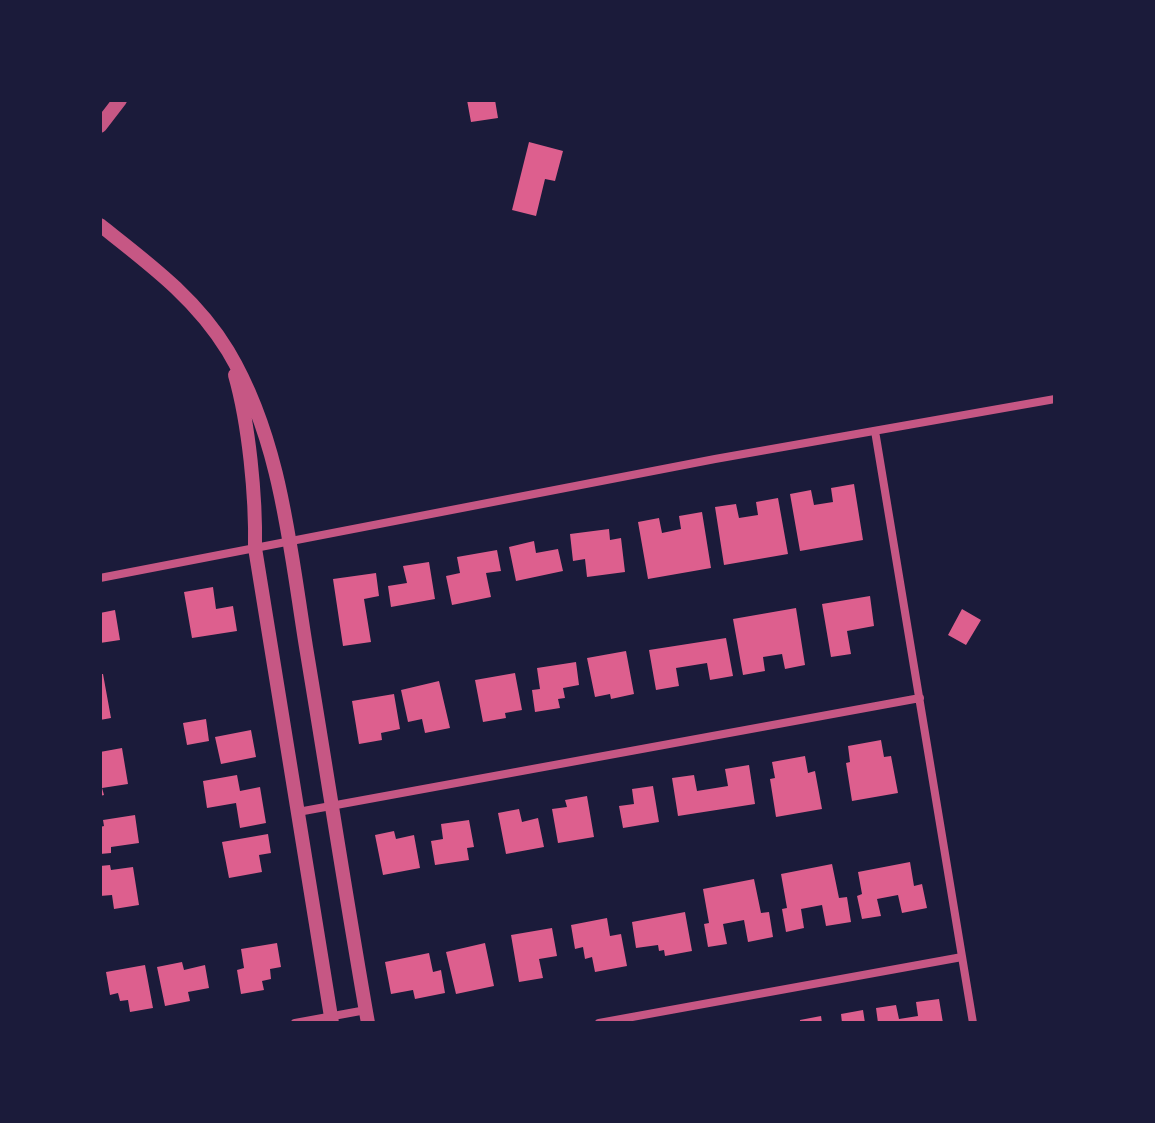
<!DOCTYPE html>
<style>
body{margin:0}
#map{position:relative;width:1155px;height:1123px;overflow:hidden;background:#1b1b3a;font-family:Commissioner,sans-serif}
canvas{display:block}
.frame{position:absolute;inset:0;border:102px solid #1b1b3a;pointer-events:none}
</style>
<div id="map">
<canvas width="1155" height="1123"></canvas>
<div class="frame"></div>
</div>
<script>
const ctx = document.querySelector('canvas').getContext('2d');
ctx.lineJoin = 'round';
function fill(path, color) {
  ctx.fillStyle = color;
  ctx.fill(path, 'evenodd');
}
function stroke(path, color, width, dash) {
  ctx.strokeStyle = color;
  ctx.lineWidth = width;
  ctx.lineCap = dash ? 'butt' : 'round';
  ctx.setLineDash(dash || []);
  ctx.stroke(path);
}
fill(new Path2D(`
 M467,100h28l3,18 -27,4z
 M529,142l34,9 -8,30 -10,-2 -9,37 -24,-6z
 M854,484l9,56 -63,11 -10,-57 21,-4 3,15 19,-3 -2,-14z
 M778,498l10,56 -64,11 -9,-58 21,-3 3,14 19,-3 -2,-13z
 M702,512l9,56 -63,11 -10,-57 21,-4 3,15 19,-4 -2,-13z
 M609,529l1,11 11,-2 4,34 -38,5 -2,-18 -12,2 -3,-27z
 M534,541l2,12 22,-4 5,22 -47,10 -7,-34z
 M497,550l4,21 -15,2 5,24 -39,8 -6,-29 14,-3 -3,-16z
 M429,562l6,37 -44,8 -3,-21 19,-3 -4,-17z
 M376,573l3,23 -15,3 7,43 -28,4 -10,-67z
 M213,587l3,22 17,-3 4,25 -45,7 -8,-46z
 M870,596l4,30 -27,5 4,23 -20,3 -9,-53z
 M796,608l9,57 -20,4 -3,-15 -19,3 2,14 -22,4 -10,-56z
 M962,609l19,11 -15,25 -18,-10z
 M115,610l5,30 -20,3v-30z
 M726,638l7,38 -23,4 -3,-17 -31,5 3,18 -23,4 -7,-40z
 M626,651l8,43 -23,5 -1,-5 -15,3 -8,-39z
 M576,662l3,23 -16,3 2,10 -7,1 2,9 -25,4 -3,-22 8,-1 -3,-21z
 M515,673l7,37 -17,3 1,5 -23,4 -8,-42z
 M100,674h3l8,44 -11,2z
 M439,681l11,47 -25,5 -3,-14 -14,3 -7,-32z
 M394,694l6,35 -19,4 1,7 -23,4 -7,-43z
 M206,719l3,22 -22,4 -4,-22z
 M251,730l5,27 -35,7 -6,-27z
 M881,740l3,17 7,-1 7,37 -46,8 -6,-38 4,-1 -2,-16z
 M122,748l6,36 -26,4 2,7 -4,1v-44z
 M805,756l3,17 7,-2 7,38 -46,8 -6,-38 5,-1 -3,-16z
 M749,765l6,39 -77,12 -6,-38 22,-3 3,16 31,-5 -3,-17z
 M237,775l3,16 20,-4 6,36 -26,5 -4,-25 -29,5 -4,-27z
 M653,786l6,36 -36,6 -4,-22 15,-2 -2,-15z
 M587,796l7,41 -36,6 -6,-34 15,-2 -2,-7z
 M519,809l3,13 16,-4 6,29 -38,7 -8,-41z
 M135,815l4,28 -28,4v6l-11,1v-27l4,-1 -1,-6z
 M469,820l5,27 -7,1 2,12 -34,5 -4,-24 12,-2 -2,-15z
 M394,831l2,8 18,-4 6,33 -37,7 -8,-40z
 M268,834l3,19 -12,2 3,17 -33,6 -7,-36z
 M910,862l4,24 8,-2 5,24 -25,5 -4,-18 -21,4 4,17 -19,3 -5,-23 5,-2 -4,-22z
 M832,864l7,34 8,-1 4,25 -25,4 -4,-21 -21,4 3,19 -18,4 -4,-23 5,-1 -6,-34z
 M110,865l1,5 22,-3 6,38 -25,4 -2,-14 -12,1v-30z
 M754,879l7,34 8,-1 4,25 -25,5 -4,-22 -21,4 4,20 -19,3 -4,-23 5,-1 -6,-34z
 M685,912l7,39 -27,5 -1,-6 -5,1 -1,-6 -22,3 -4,-26z
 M607,918l3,18 11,-2 6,32 -32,6 -3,-15 -7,2 -2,-12 -8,2 -4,-24z
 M552,928l5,28 -18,3 4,19 -24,4 -8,-47z
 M277,943l4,24 -11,2 1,10 -9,2 2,9 -23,4 -4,-24 7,-2 -3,-19z
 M485,943l9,43 -38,8 -10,-42z
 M429,953l4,19 8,-2 4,23 -30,6 -2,-9 -22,4 -6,-32z
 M182,962l2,8 21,-5 4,23 -21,4 2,9 -25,5 -8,-39z
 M145,965l8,43 -23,4 -2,-12 -8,1 -2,-8 -8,2 -4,-23z
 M939,999l4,24h-65l-2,-15 20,-3 3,14 19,-3 -2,-14z
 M863,1010l2,13h-23l-1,-9z
 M821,1016l1,7h-22v-3z`), '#dd5f8e');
stroke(new Path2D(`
 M875,431l98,592
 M100,578l615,-119 340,-60
 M298,812l622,-114
 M295,1023l71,-13
 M599,1023l363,-66`), '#c65784', 8);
stroke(new Path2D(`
 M100,126l20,-26
 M100,225c48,38 96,73 128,126 53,89 62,197 78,296 21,126 40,251 62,376
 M235,375c14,49 21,122 20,173l77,475`), '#c65784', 14);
</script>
